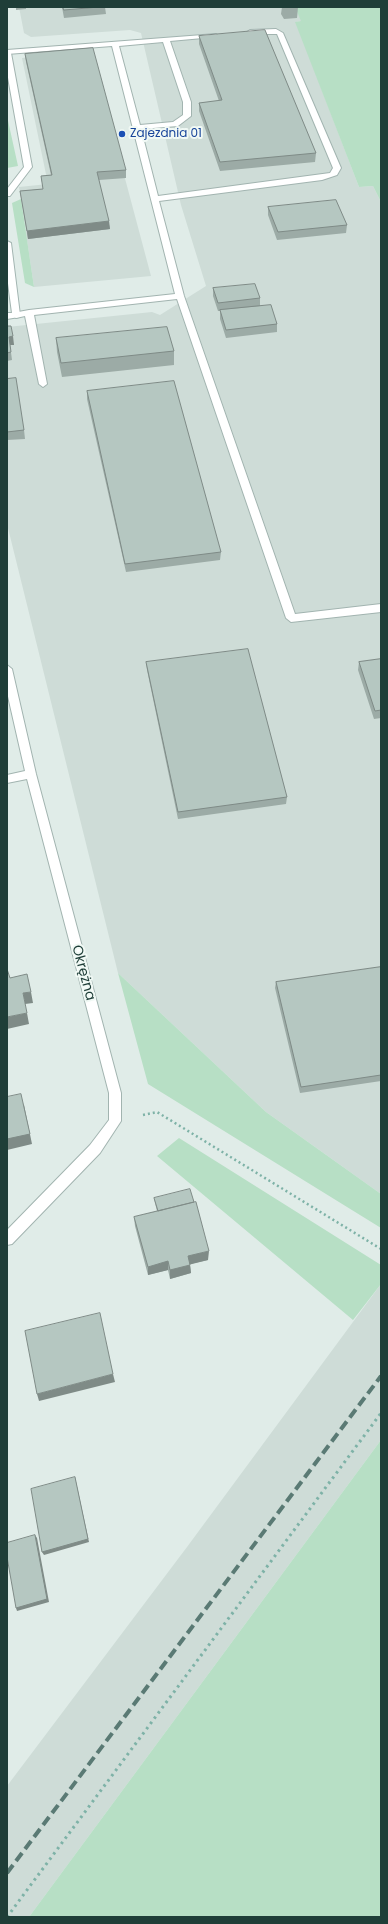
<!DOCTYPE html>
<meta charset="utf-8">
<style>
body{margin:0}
#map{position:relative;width:388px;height:1924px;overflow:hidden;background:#e0ece8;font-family:Poppins,sans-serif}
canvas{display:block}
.frame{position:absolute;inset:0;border:8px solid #1f3e38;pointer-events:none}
</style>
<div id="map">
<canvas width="388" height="1924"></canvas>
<div class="frame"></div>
</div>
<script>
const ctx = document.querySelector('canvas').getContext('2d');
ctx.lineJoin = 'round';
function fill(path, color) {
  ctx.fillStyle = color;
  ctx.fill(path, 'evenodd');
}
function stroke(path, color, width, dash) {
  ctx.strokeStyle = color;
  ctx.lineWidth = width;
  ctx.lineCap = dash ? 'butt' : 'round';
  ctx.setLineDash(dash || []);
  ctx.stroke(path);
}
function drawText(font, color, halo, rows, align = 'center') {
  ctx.font = font + ' Poppins,sans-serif';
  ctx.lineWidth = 4;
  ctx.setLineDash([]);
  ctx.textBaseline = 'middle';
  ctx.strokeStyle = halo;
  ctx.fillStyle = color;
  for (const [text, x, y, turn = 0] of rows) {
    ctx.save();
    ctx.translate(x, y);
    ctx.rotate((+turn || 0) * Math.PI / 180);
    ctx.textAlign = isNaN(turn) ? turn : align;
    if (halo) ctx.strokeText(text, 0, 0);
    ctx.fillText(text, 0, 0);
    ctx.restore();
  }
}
fill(new Path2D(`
 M19,7h270l8,5 5,9 -6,1 63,165 14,-1 8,16v992l-115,-82 -148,-139 -111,-449v-197l145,-15 8,3 46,-29 -25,-81 -40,-172 -11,-3 -99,7 -7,-4z
 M91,51l60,225 -117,11 -15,-100 29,-3 -26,-126z
 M381,1284v156l-352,477h-22v-131l180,-239z`), '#cedcd7');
fill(new Path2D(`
 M289,7h92v195l-8,-16 -14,1 -64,-165 6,-1 -4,-9 -7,-2z
 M7,116l11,50 -11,2z
 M21,199l13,88 -9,-4 -13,-80z
 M118,973l148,139 115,82v34l-233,-144z
 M179,1138l202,127v19l-28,36 -196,-164z
 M381,1440v477h-352z`), '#b7dfc5');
const lane = new Path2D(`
 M276,29l7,4 58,135 -4,7 -15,5 -163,21 25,95 111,318 86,-10v8l-90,10 -5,-4 -109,-319 -143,16 13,69 -4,3 -4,-3 -14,-68 -9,2 -4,-3 1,-2 16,-3 146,-16 -63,-248 -105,8v-4l209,-16 1,1 -3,2 -44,4 21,61v14l-13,10 -37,3 17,67 172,-23 3,-5 -56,-134h-27l-3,-2 3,-2zM163,42l20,60v13l-10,7 -33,3 -21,-79z`);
const street = new Path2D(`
 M7,51l4,2 21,114 -22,29h-3v-7l17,-22 -17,-95z
 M7,241l4,2 9,72 -1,2 -12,2v-6h5l-5,-37z
 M7,665l5,4 24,105 85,319v28l-21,32 -88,91 -5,1v-15l83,-85 19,-25v-27l-82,-314 -20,4v-8l18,-4 -18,-79z`);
stroke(lane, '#a2b4b0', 2);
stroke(street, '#a2b4b0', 2);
stroke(new Path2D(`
 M143,1115l14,-3 224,137`), '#7eb2a7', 2.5, [2, 3]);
stroke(new Path2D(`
 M7,1917l374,-504`), '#7eb2a7', 3, [2.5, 4]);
fill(lane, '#fff');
fill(street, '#fff');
stroke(new Path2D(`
 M7,1873l374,-497`), '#5a7a74', 4, [10, 5]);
fill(new Path2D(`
 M16,7h10v2l-10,1z
 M62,7h43l1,7 -42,4z
 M282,7h16l-1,11 -13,1 -3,-5z
 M199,36l117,117 -1,9 -95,9 -21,-60v-8l20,-2 -20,-57z
 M25,54l101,116v8l-27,2 11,49 -82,10 -8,-48 23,-2 -2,-13 10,-1 -25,-113z
 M268,207l79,18 -1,8 -69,7 -9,-25z
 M213,288l47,10v8l17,18v8l-51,6 -6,-19v-8h-2l-5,-15z
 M7,326l7,19h-4l2,15 -5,1z
 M56,338l118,13v14l-112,12 -5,-25z
 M7,379l17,51 1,9 -18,1z
 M87,391l134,161 -1,8 -94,12 -39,-173z
 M381,659v59l-7,1 -16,-49 1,-8z
 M146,662l141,135 -1,7 -108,15 -31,-149z
 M381,967v114l-81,12 -25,-105 1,-6z
 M154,1198l54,62 -18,4 1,9 -21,6 -2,-9 -20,5 -13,-49 -1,-9 23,-6 -2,-8z`), '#9caba6');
fill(new Path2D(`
 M109,221l1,8 -82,10 -1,-8z
 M13,336l1,9h-4l-1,-8z
 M31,992l2,11 -8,1 -2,-11z
 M27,1013l2,11 -22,5v-12z
 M24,1105l8,39 -25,6v-11z
 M209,1251l-1,9 -20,5v-9z
 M168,1261v9l-20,5v-8z
 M190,1265l1,8 -21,6v-9z
 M113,1374l2,8 -76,19 -2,-7z
 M75,1477l14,65 -45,13 -2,-3z
 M35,1535l2,3 12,64 -32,9 -1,-3z`), '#7f8b87');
const building = new Path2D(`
 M63,7h36l-35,3z
 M265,30l51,123 -96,9 -21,-59 23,-3 -23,-64z
 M93,48l33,122 -29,2 12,49 -82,10 -7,-40 23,-2 -2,-13 11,-1 -27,-121z
 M336,200l11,25 -69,7 -10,-25z
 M255,284l5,14 -42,5 -5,-15z
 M271,305l6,19 -51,6 -6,-20z
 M7,326h4l2,10 -4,1 2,15 -4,1z
 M167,327l7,24 -113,12 -5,-25z
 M16,378l8,52 -17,2v-53z
 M174,381l47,171 -96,12 -38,-173z
 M248,649l39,148 -109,15 -32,-150z
 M381,659v51l-6,1 -16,-49z
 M381,967v108l-80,12 -25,-105z
 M7,969l3,9 17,-4 4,18 -8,1 4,20 -20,4z
 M21,1094l9,40 -23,5v-42z
 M190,1189l4,13 -36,9 -4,-13z
 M196,1202l13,49 -21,5 2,9 -20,5 -2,-9 -20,6 -14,-50z
 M100,1313l13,61 -76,20 -12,-63z
 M75,1477l13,62 -46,13 -11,-63z
 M35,1535l12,64 -31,9 -9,-51v-14z`);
fill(building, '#b5c7c1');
stroke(building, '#7f8b87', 1);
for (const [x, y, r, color] of [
 [122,134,4,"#1a4fb4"]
]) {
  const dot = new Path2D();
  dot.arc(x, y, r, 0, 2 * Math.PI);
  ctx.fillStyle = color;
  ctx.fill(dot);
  stroke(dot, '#f1f9f5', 1.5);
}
drawText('12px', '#164399', '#f1f9f5', [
 ["Zajezdnia 01",130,134]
], 'left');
drawText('14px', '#1f3e38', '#f1f9f5', [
 ["Okrężna",83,973,75]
]);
</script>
